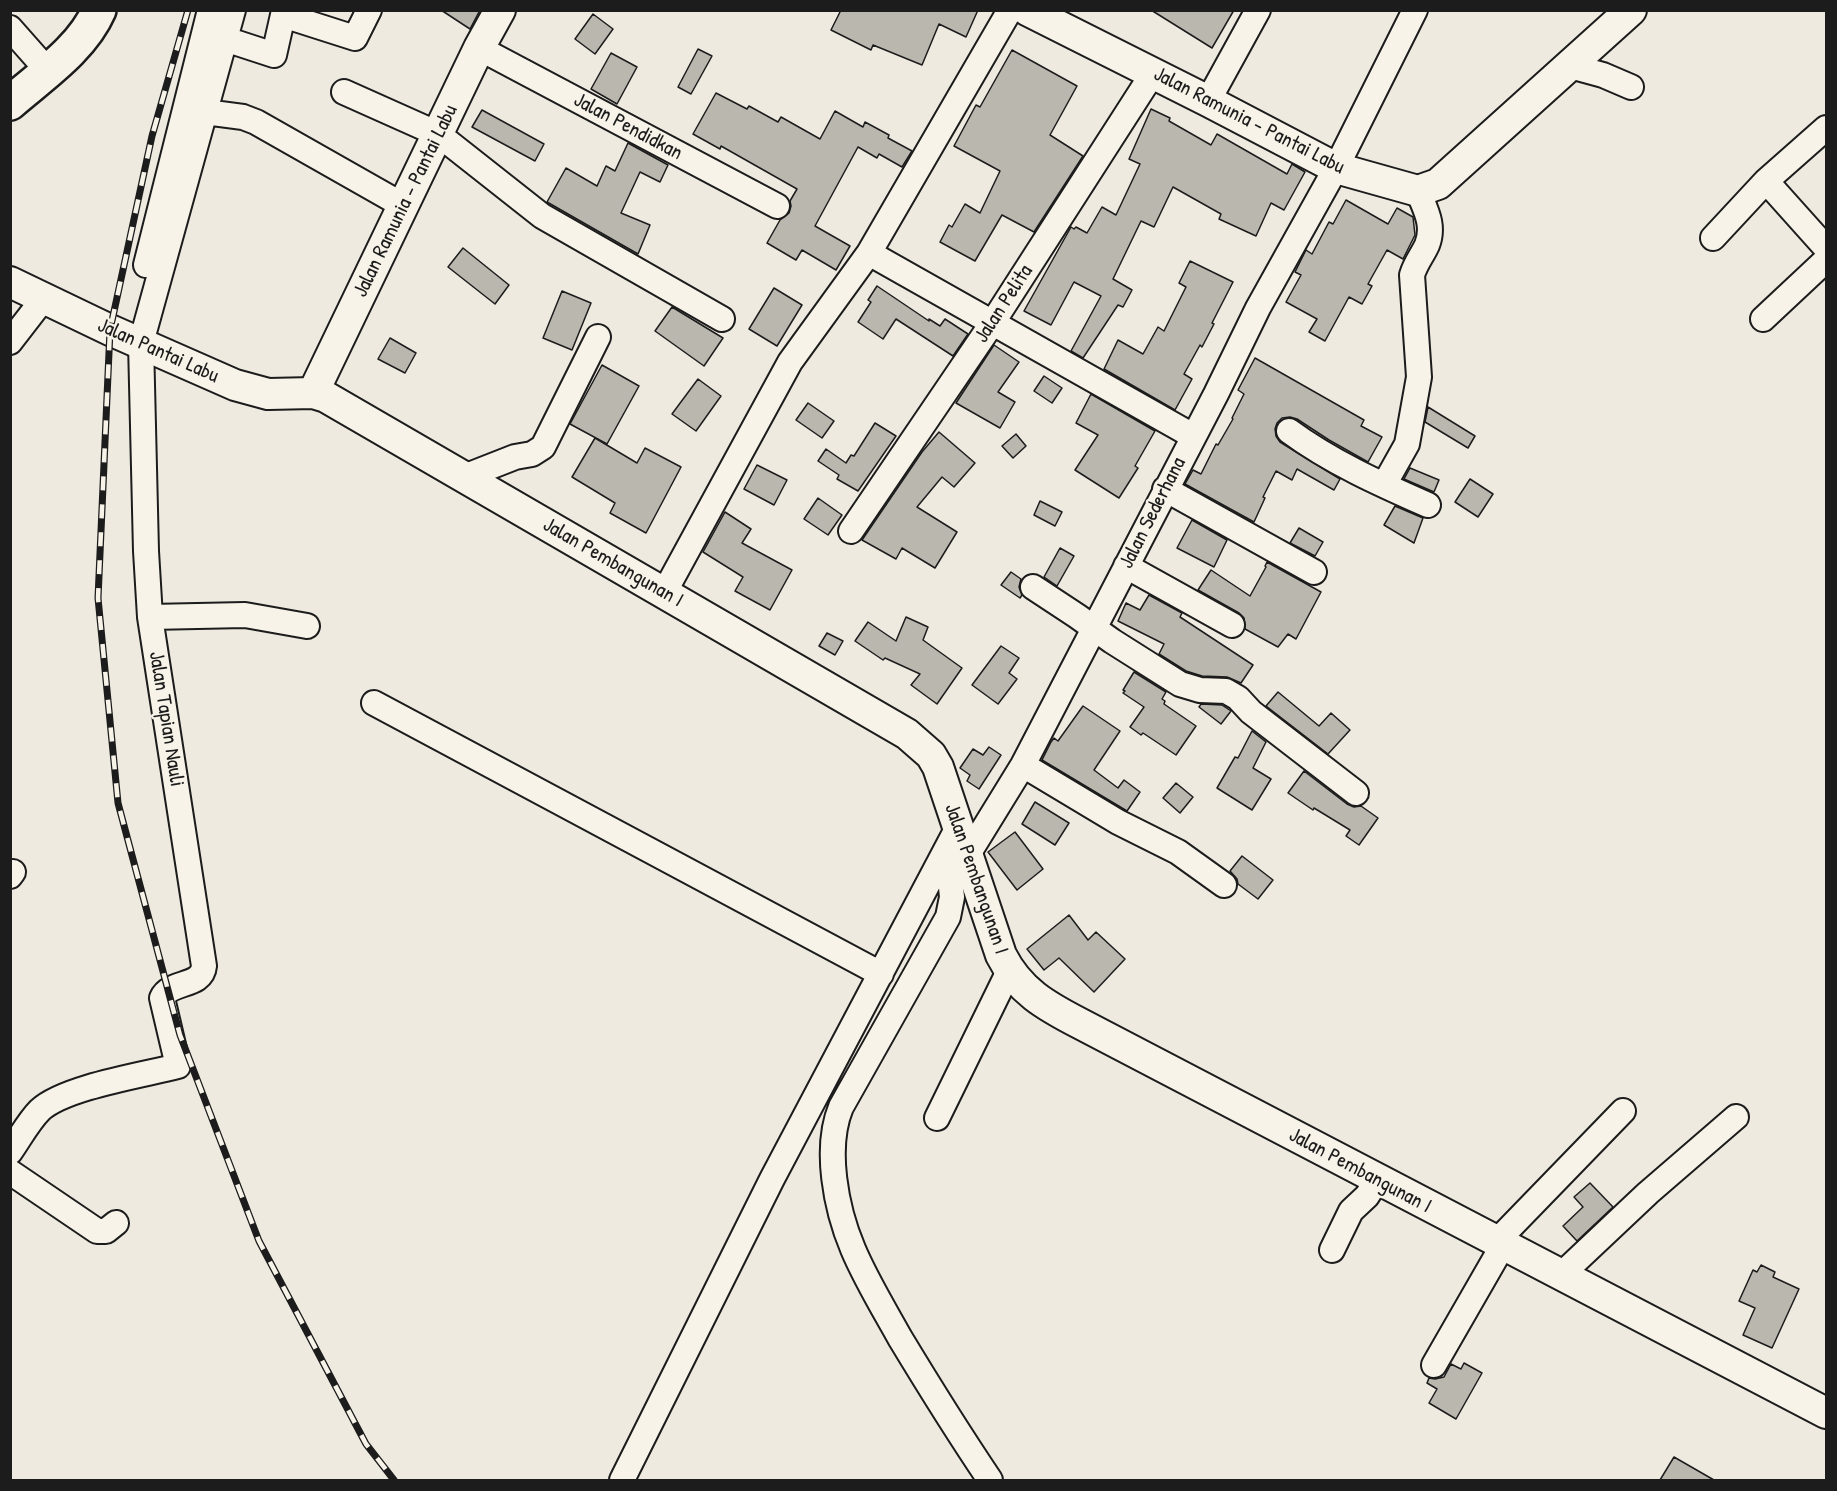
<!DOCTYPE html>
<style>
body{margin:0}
#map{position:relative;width:1837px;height:1491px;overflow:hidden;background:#eeeae0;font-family:"Patrick Hand",sans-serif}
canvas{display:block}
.frame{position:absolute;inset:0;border:12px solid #1c1c1c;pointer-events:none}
</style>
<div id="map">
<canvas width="1837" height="1491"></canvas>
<div class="frame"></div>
</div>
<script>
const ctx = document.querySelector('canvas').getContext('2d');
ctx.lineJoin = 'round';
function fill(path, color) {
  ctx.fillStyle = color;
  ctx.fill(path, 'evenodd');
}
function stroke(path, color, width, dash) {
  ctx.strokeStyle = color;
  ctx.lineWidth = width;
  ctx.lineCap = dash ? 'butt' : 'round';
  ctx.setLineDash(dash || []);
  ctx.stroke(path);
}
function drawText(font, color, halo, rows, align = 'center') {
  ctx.font = font + ' "Patrick Hand",sans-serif';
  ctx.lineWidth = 4.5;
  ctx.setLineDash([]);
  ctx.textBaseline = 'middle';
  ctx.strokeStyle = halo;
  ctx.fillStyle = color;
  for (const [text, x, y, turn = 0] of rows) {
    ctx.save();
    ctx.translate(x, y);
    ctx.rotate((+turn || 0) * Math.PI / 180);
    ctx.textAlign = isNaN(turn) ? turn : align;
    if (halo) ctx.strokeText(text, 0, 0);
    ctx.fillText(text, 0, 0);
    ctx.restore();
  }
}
const building = new Path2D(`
 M441,10h39l-10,19z
 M841,10h137l-12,27 -27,-13 -17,41 -49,-20 -2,5 -40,-20z
 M1151,10h83l-22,38z
 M593,14l20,15 -18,25 -20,-15z
 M698,49l14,7 -21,38 -13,-7z
 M1012,50l65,36 -27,49 33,21 -49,76 -32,-17 -27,46 -35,-19 9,-17 3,2 13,-23 15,9 20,-42 -46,-25 22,-41 4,2z
 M611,53l26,14 -20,37 -26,-15z
 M716,93l31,16 2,-3 29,16 3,-5 39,22 15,-28 28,16 2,-5 24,13 -1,3 24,13 -10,16 -23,-13 -2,4 -19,-11 -43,79 35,20 -14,24 -34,-20 -6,10 -29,-17 13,-23 9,-7 2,-7 -1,-5 7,-12 -76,-43 -1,3 -27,-15z
 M1151,109l19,9 -1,3 42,24 6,-11 70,40 5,-10 13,8 -21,38 -13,-7 -15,33 -37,-17 2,-5 -48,-27 -19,40 -13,-6 -28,58 19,11 -9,17 -5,-2 -35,53 -12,-7 30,-55 -27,-14 -23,43 -27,-14 47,-84 3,2 2,-2 11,6 15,-26 14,8 24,-51 -11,-5z
 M482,110l62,34 -9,17 -63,-34z
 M628,143l40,22 -8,17 -20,-10 -19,41 29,12 -12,29 -91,-52 19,-34 31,18 9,-20 9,5z
 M1346,200l42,24 9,-16 16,9 2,18 -12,24 -16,-9 -19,34 4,2 -10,18 -13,-7 -24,44 -16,-9 8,-13 -31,-17 15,-27 -6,-3 11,-22 6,4 17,-32 4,2z
 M463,248l46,37 -14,19 -47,-37z
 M1190,261l43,21 -21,41 2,1 -12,23 -2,-2 -16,29 8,5 -17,31 -71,-41 14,-29 25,14 15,-27 6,4 22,-44 -7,-4z
 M877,286l52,35v-2l11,7 5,-7 23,15 -15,22 -57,-37 -13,20 -25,-17 13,-20 -3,-2z
 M774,288l28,17 -25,41 -28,-17z
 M562,291l29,12 -19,47 -29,-12z
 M672,307l51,31 -19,28 -49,-35z
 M390,338l26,15 -11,20 -27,-14z
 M994,345l25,17 -21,30 17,10 -15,26 -44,-25z
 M1255,358l109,62 -3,6 21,11 -14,25 -39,-22 -32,-21 -7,-2 -8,1 -5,5 -2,6 1,7 4,6 60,37 -6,11 -37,-21 -5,11 -16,-9 -13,26 2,1 -11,24 -69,-38 8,-14 8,4 15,-30 2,1 15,-26 -1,-1 12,-24 -6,-4z
 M602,365l37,21 -32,58 -37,-20z
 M1044,376l18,12 -10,15 -18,-12z
 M698,379l23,17 -25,35 -24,-17z
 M1091,394l64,37 -20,35 3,2 -19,30 -44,-28 23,-35 -22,-12z
 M808,403l26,18 -12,17 -26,-18z
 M1428,407l47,29 -7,12 -43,-26z
 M875,423l21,13 -38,55 -21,-12 2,-4 -21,-14 8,-12 20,14 5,-8 3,1z
 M939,432l36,31 -21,24 -12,-10 -25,30 40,25 -22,36 -33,-20 -6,11 -34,-19 60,-88z
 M1016,434l10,12 -13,12 -11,-12z
 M595,438l42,25 8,-15 36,19 -35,66 -36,-20 5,-10 -43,-26z
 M757,465l30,15 -13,25 -30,-16z
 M1410,468l29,12 -5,12 -30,-13z
 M1470,479l23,15 -15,23 -23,-15z
 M818,498l24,17 -14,20 -24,-16z
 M1040,501l22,11 -7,14 -21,-11z
 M1395,506l28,12 -9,25 -30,-18z
 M725,512l26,17 -9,14 50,27 -22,40 -35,-19 8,-14 -40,-25z
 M1192,520l35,20 -13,27 -37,-19z
 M1299,528l24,14 -8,14 -25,-13z
 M1060,548l14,8 -17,30 -13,-9z
 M1267,562l54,30 -25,47 -8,-5 -10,13 -33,-18 -1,-11 -5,-5 -41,-23 13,-20 39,26 16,-29 -1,-1z
 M1011,572l10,7 -2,8 3,8 -2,3 -19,-13z
 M1149,595l33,18 -2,4 73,48 -12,18 -14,-6 -25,-1 -16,-5 -27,-17 5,-10 -46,-23 8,-18 14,7z
 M906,617l22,10 -5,13 39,28 -25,36 -26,-19 9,-11 -35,-16 -2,2 -28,-19 13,-19 28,19z
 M827,633l16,8 -8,14 -16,-9z
 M1001,646l18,12 -10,15 8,6 -19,25 -26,-19z
 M1134,672l32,20 -4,7 3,2 -1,3 32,22 -20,29 -33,-22 -2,2 -11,-8 14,-20 -21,-14 2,-2 -2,-1z
 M1278,692l41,34 12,-13 19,17 -22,24 -62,-48z
 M1201,704l21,1 9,6 -10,13 -22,-17z
 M1083,706l37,25 -26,39 24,18 6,-8 16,12 -13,19 -85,-51 9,-18 3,-4 4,3z
 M1252,731l14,11 -13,26 18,11 -19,31 -35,-22 18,-31 3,1z
 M989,747l12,8 -22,34 -12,-8 3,-6 -10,-7 13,-19 10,6z
 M1304,771l43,33 7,3 7,-1 17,12 -19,27 -13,-9 4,-6 -36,-22 -1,2 -25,-17z
 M1176,783l17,14 -13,16 -17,-15z
 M1035,802l34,21 -14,22 -33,-21z
 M1015,832l28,37 -26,21 -29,-38z
 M1242,856l31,24 -15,19 -20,-15 -1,-5 -7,-8z
 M1069,915l19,25 8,-8 29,27 -31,33 -35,-34 -15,12 -17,-21z
 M1590,1183l23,24 -36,34 -14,-15 20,-19 -9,-10z
 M1761,1265l14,7 -2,5 26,12 -27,59 -29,-13 12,-27 -16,-7 14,-31 4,2z
 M1464,1363l18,10 -26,46 -27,-16 8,-14 -10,-6 2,-5 6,1 9,-2 7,-13 10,5z
 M1674,1457l40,23h-54z`);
fill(building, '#bab7af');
stroke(building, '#1c1c1c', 1.5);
const minor = new Path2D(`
 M10,28l38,43
 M225,39l49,16 9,-40 72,23 14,-28
 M479,48l298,158
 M1570,66l33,9 28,12
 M344,92l94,42 104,82 180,103
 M1208,101l50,-91
 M205,112l38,5 13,5 148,84
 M1766,181l60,67
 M1713,238l53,-57 60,-53
 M869,253l324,183
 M146,265l64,-255
 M1763,319l63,-59
 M10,342l34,-44
 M1289,431c42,31 91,53 139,74
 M464,477l51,-20 17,-3 11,-7 55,-110
 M1384,485l23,-41 12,-67 -7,-102c4,-13 10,-19 15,-30 8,-20 -2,-36 -9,-54
 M1165,489l149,83
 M851,531l142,-209 160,-249
 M1126,566l106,59
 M1033,587l44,29 35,25 68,43 20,6 26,1 12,7 13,14 105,81
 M664,593l126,-231 79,-109 141,-243
 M150,617l95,-2 62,11
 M374,703l507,271
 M1023,765l95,57 60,30 46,33
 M947,848l5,49 -4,20 -107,190c-17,41 -5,102 12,142 13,31 31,60 47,89 29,48 59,96 90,142
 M967,856l56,-91 193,-371 42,-86 78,-140 79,-158
 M10,876l3,-4
 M937,1118l72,-147
 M10,1152c10,-14 18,-30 30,-42 25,-23 103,-35 138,-44l-16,-68c8,-18 40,-10 42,-32l-54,-349 -4,-66 -5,-208 92,-333
 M10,1172l87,59h9l10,-8
 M1496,1242l127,-131
 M1332,1250l19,-39 16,-15 10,-16
 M1561,1275l87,-82 88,-76
 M1434,1365l69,-120
 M622,1480l150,-301 186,-352`);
const major = new Path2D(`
 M1027,10l181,91 128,67 82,23 20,-7 193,-174
 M10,282l100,48 125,55 33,9 45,-1 13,4 581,337 24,21 7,12 63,188c18,36 45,51 80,69l745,389
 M313,393l166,-345 21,-38`);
const highway = new Path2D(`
 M10,103c31,-27 72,-54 89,-93`);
stroke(minor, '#1c1c1c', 28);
stroke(major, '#1c1c1c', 34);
stroke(highway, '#1c1c1c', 38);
stroke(minor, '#f7f3e8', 24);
stroke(major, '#f7f3e8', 30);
stroke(highway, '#f7f3e8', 33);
const rail = new Path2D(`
 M188,10l-36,126 -42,194 -12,268 20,205 62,232 79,206 107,203 28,36`);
stroke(rail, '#1c1c1c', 7);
stroke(rail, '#f7f3e8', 4.5, [14]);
drawText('21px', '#1c1c1c', '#f7f3e8', [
 ["Jalan Ramunia - Pantai Labu",1249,121,27],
 ["Jalan Pendidkan",628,127,28],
 ["Jalan Ramunia - Pantai Labu",406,201,-64],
 ["Jalan Pelita",1004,304,-57],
 ["Jalan Pantai Labu",158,351,24],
 ["Jalan Sederhana",1153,513,-63],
 ["Jalan Pembangunan I",613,563,30],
 ["Jalan Tapian Nauli",166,719,81],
 ["Jalan Pembangunan I",976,879,71],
 ["Jalan Pembangunan I",1360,1171,28]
]);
</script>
